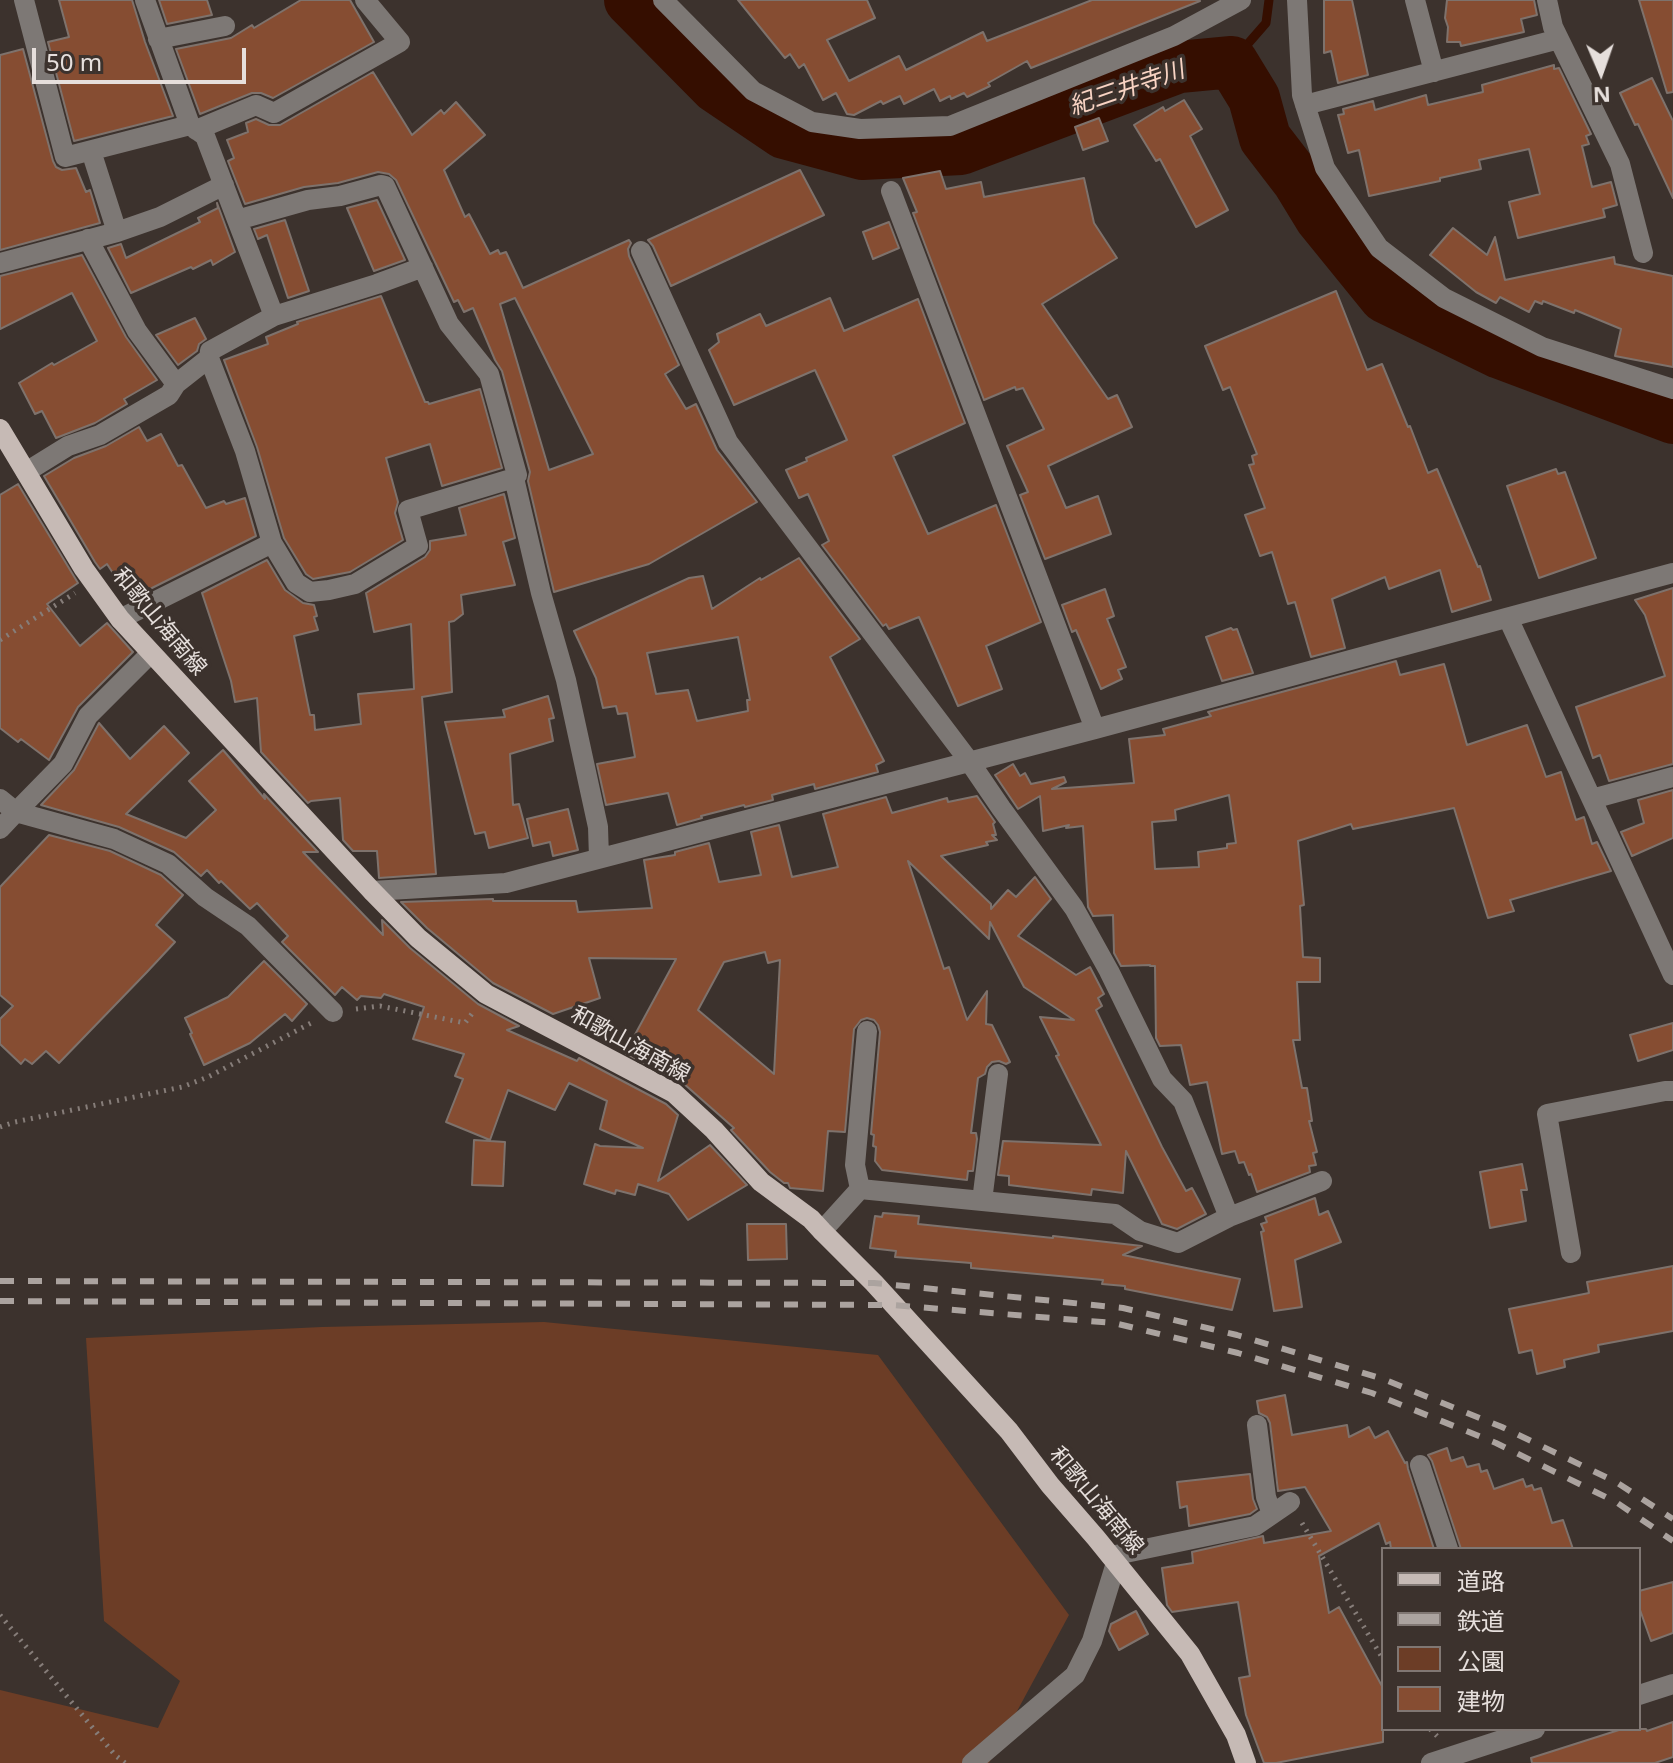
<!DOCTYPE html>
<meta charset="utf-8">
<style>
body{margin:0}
#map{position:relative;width:1673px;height:1763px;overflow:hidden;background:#3c322d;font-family:"Noto Sans","Noto Sans JP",sans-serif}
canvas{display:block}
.legend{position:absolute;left:1381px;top:1547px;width:260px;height:184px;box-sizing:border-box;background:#3c322d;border:2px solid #807773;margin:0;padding:10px 14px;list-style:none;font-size:24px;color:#e6dfdc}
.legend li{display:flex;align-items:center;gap:16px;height:40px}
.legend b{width:40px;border:2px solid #807773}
.north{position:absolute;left:1561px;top:32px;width:80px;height:80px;-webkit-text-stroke:6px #3c322d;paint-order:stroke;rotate:178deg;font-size:22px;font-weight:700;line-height:32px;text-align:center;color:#e6dfdc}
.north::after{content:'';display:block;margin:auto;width:28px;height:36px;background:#e6dfdc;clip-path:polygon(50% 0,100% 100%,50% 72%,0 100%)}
.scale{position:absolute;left:32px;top:48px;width:214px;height:36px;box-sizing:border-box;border:4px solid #e6dfdc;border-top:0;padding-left:10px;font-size:24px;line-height:28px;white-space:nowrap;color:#e6dfdc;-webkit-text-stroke:6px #3c322d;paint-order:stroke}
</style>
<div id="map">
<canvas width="1673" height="1763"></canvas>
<ul class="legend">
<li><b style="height:10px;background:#c6bab5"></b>道路</li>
<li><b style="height:10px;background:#aba39f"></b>鉄道</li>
<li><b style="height:22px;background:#6c3d26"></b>公園</li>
<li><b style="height:22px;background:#864d32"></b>建物</li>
</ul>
<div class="north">N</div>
<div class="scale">50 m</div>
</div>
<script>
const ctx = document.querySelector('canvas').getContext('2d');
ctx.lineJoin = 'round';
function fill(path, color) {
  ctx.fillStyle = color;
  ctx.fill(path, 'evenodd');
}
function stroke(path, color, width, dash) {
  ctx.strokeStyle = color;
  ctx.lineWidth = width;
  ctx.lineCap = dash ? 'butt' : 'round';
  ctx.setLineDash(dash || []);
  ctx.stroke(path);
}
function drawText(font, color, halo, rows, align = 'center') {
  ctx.font = font + ' "Noto Sans","Noto Sans JP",sans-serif';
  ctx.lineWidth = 7;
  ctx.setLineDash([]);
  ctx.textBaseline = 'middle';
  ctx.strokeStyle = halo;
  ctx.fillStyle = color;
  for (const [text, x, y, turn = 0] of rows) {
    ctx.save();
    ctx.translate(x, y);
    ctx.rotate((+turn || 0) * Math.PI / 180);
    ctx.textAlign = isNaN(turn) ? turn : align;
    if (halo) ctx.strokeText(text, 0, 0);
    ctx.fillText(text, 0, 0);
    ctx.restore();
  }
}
fill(new Path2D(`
 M544,1322l334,33 191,260 -80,148h-989v-73l158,38 22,-47 -76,-60 -18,-283 236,-11z`), '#6c3d26');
stroke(new Path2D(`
 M1232,62l34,-39 3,-23`), '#350e00', 9);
stroke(new Path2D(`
 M630,0l86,87 68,46 78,21 99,-5 218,-82 53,-5 22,36 11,40 33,43 22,36 65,80 115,56 173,65`), '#350e00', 52);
const building = new Path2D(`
 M59,0h73l13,42 28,74 -99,25 -26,-99 21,-5z
 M159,0h48l5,15 -45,9z
 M301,0h49l24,42 -101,56 -12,-5h-9l-52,21 -24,-65 55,-11 21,-13 2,3z
 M738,0h129l8,18 -48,22 22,41 50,-25 7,14 77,-38 4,9 105,-41h107l1,1 -169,67 -4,-7 -39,22 2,3 -23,11 -3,-4 -13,6 -1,-3 -10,5 -6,-12 -30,15 -4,-8 -17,8 -2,-3 -27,14 -7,-1 -11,-21 -13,7 -19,-36 -5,4 -9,-14 -5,4z
 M1324,0h28l16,75 -30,8 -7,-32 -7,2z
 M1447,0h87l3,15 -16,4 3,13 -63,14 -1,-4h-13l1,-15 -3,-9z
 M1639,0h34v92l-6,1z
 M23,49l30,112 3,6 6,3 14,-2 10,24 4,-2 10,33 -100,27v-195z
 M1554,65v4l5,-1 32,66 -5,2 3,8 -7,2 10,41 19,-5 6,23 -14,4 2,8 -87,21 -9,-36 31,-8 -11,-45 -50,11 2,9 -41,9v3l-71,15 -10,-46 -11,3 -10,-38 6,-1 -1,-5 30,-8 2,9 51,-15 2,10 55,-13 -1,-7z
 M373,72l39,63 29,-25 3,4 12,-12 29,33 -41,35 21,47 4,-3 21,40 8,-4 2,4 6,-2 17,36 106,-48 2,3 -3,6 1,7 50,109 -14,9 21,35 10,-5 21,46 40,52 -108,62 -95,28 -26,-111 2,-9 -28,-101 -7,-11 -22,-52 -9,4 -6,-12 -4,2 -58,-122 -7,-6 -11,-2 -40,11 -34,4 -59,17 -17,-43 6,-3 -7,-18 21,-8 -2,-9 10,-4 13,6h11zM515,298l78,156 -44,16 -49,-166z
 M1652,78l21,43v77l-35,-74 -3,1 -15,-32z
 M1184,100l18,29 -12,7 38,74 -32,17 -36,-68 -4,2 -22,-36 29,-18 2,4z
 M1099,118l9,23 -25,9 -8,-23z
 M800,170l24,45 -153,71 -18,-40 -5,-6z
 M940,171l6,18 35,-7 3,15 100,-19 10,45 23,35 -75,46 66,95 9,-4 15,32 -84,39 18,42 32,-12 13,38 -66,25 -25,-64 8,-3 -21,-46 37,-17 -21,-41 -7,2 -1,-3 -31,13 -71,-187 4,-1 -14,-34z
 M377,200l28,60 -31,11 -27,-63z
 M217,203l18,49 -22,13 -2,-5 -18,9 -2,-2 -60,26 -23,-45 13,-4 5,14 74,-36 -2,-4 20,-10z
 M285,220l24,71 -21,7 -21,-63 -9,4 -4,-10z
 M889,222l10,26 -26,11 -10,-27z
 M1453,228l34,27 8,-18 10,43 109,-23 1,7 58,12v91l-58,-11 6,-27 -46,-19 -1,3 -31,-12 -1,3 -7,-3 -6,11 -29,-15 -4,6 -20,-11 -46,-37z
 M82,255l44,82 31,43 -33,19 3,5 -32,19 -39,15 -14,-27 -7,3 -16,-31 33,-20 2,2 43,-24 -25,-48 -72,36v-53z
 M1336,291l31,79 15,-6 26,63 2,-1 18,47 9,-4 41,98 2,-1 11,34 -39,12 -12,-42 -51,19 -4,-12 -53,22 13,49 -34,9 -16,-55 -7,2 -16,-52 -12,4 -15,-41 20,-7 -16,-43 5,-1 -2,-8 5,-2 -27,-67 -7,3 -18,-44z
 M381,296l44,106h3l1,2 51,-15 22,79 -60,18 -12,-42 -44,14 12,44 -3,11 8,27 -53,32 -37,7 -7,-5 -22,-36 -27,-91 -33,-87 44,-16 -2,-7 32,-13 -1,-2z
 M830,298l14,33 74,-32 47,124 -72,33 35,78 68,-29 45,117 -55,24 16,43 -44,17 -39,-89 -30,12 -3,-5 -3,2 -61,-81 7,-4 -21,-47 -9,4 -13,-28 21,-9 -1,-3 41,-18 -32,-70 -81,35 -25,-55 10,-8 -2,-8 43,-20 6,12z
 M195,318l11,21 -7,5 -2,7 -19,14 -22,-30z
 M139,427l8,14 14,-7 17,32 4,-1 24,43 18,-7 2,3 19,-6 11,38 -126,63 -23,-35 -7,5 -5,-7 -51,-86 30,-18 32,-12z
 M1556,469l2,5 7,-2 31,86 -57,20 -32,-92z
 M18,484l60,99 -31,21 33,42 27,-23 26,29 -55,55 -29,53 -28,-21 -3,3 -18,-14v-233z
 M504,494l11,44 -12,4 12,43 -54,10 2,19 -9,7 -5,1 3,70 -30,5 14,177 -57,4 -2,-27h-24l-10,-11 -3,-42 -29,3 -3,2 -47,-51 -4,-54 -22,4 -4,-21 -29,-88 65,-33 18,30 18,13 11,2 3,11 -3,1 4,13 -24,6 16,79h4l1,15 46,-6 -3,-30 56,-5 -3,-65 -37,8 -8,-39 59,-36 5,-7v-9l36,-6 -7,-27z
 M799,558l61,81 -30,18 54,104 -8,4 2,7 -63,17 -1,-5 -42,11 1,5 -28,7 -1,-2 -43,11 1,2 -25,7 -9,-32 -62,12 -9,-41 38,-7 -8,-44 -9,1 -2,-8 -13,2 -7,-30 -22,-47 115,-53 14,-2 9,33 48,-31 1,2zM738,637l12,63h-3l1,11 -51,10 -9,-31 -32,4 -9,-41z
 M1673,588v176l-64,17 -9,-26 -7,3 -17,-51 89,-31 -20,-61 -10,-15z
 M1105,589l9,27 -7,3 19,48 -8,3 4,9 -21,10 -25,-59 -4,2 -10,-27z
 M1231,628l2,2 4,-1 16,44 -31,8 -16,-44z
 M1396,661l4,14 44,-11 23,81 60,-20 19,52 15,-5 15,48 8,-3 8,27 5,-2 14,29 -101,29 4,11 -26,7 -34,-110 -101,21 -2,-5 -53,17 6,64 -4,1 3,51 17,1v24h-23l3,58h-7l9,48h5l5,33h-3l8,31 -4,1 3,12 -7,1 1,6 -53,20 -6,-18 -2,1 -5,-13 -5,1 -4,-12 -13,3 -15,-72 -17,3 -9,-40 -21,1 -4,-8 -1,-72h-5v-1l-29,1 -7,-13 -1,-38 -20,1 -5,-9 -5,-81 -17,2 3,-3 -26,6 -3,-35 -22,13 -23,-34 18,-11 7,12 5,-3 6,11 33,-7 2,5 -14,7 82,-6 -5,-44 36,-4 -2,-6 48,-13 -3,-4zM1229,795l7,48 -9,1v4l-29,4 1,15 -44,2 -3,-47 24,-2 -1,-10z
 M548,696l6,22 -5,1 4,22 -43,13 3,51 6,-1 9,34 -39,10 -4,-16 -10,2 -30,-112 60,-5 -2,-7z
 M99,723l31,36 34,-33 25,27 -63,61 60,24 30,-28 -27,-29 34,-31 42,49 -1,-5 54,58h-15l80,83 -1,-15 28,28 68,56 41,22 -12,4 70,31 2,-3 87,46 12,11 -20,66 52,-36 37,40 -59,35 -19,-26 -31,-10 -3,11 -19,-5 -1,4 -31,-10 11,-40 5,2 43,2 -43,-19 7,-28 -38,-18 -14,27 -47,-20 -18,50 -44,-18 17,-43 -8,-3 9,-22 -51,-15 11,-32 -40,-13 -3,4 -20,-2 -4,4 -15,-13 -7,8 -53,-53 6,-6 -31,-33 -7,6 -29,-28 -2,2 -12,-13 -6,6 -27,-24 -55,-25 -78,-22 33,-35z
 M1673,790v48l-41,18 -11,-24 23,-9 -6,-23z
 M977,796l18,26 -2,2 3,11h-4l5,5 -11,2 2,3 -47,11 50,48v5l17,-19 8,7 19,-20 16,22 -33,37 58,39 14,-8 14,27 -6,4 4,8 -6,4 66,137 24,44 6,-3 14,26 -29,15 -15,-5 -36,-73 -3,42 -31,-4 -1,6 -82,-10v-9l-11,-1 5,-34 98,4 -45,-89 3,-1 -19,-38 34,3 -50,-33 -34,-65 -1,17 -81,-78 36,108 5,-2 18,53 20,-29 -1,33 6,1 18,37 -4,2 -7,-3 -7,1 -5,5 -2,7 -7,4 -7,55h5l1,6 -4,32h-5l-1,9 -85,-10 -7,-9 1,-14 -3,-1 1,-11 -3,-1 9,-102 -2,-7 -4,-5 -7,-2 -6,2 -7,9 -9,103 -17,-1 -5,60 -33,-3 -2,-5h-4l-14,-11 -39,-42 3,-2 -51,-45 -58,-30 51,-94 -87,-1 11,40 -47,16 -60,-31 -66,-55 -26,-26 92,-3v2h83l2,11 74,-4 -8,-48 31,-5v-3l34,-9 10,39 42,-7 -10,-43 28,-7 13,52 46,-10 -15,-53 63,-17 6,16 55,-15 1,4zM765,952l3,11 12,-3 -6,114 -76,-64 26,-48z
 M568,809l10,41 -25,6 -3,-14 -17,4 -6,-27z
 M49,835l61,16 51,24 22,20 -27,30 19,17 -28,30 -88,91 -13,-12 -14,13 -7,-5 -4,5 -21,-20v-25l13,-13 -13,-11v-108z
 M264,961l43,43 -15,17 -7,-7 -35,29 -46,22 -14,-31 2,-1 -7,-15 43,-21z
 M1673,1023v27l-35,11 -8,-26z
 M474,1140l31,2 -2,44 -31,-1z
 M1522,1164l5,26h-6l5,31 -36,7 -10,-56z
 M1315,1198l4,17 9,-4 13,31 -46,18 7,47 -28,4 -13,-79 3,-1 -3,-7 6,-2 -2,-5z
 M883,1213l36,3 -1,8 135,14v-2l89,10 -19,9 117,24 -8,31 -107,-21v-3l-23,-2 1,-4 -132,-12v-5l-76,-6 1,-6 -26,-3 5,-32 7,1z
 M747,1224h39l1,35 -39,1z
 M1673,1266v65l-75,14 1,7 -35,8 1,7 -28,7 -5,-24 -13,3 -10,-44 80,-16 -2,-11z
 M1285,1395l7,40 55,-10 2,12 20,-10 6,11 13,-7 17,32 2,-1 1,7 26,80h-43l-1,-7 -4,2 -7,-21 -60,33 10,57 10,-6 44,81v54l-107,21h-12l-18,-48 -7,-37 11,-2 -12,-74 -66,10 -5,-7 -5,-37 31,-5 -1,-11 71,-16 1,7 67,-12 -26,-44 -27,4 -8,-68 -3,-6 -8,-4 -2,-12z
 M1447,1448l4,13 12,-4 4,10 12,-3 2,8 6,-2 7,19 29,-10 3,8 6,-2 2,5 7,-2 11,35 11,-3 10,29h-112l-29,-88 -4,-6z
 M1250,1474l3,25 4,10 -7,5 -61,12 -2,-20 -7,2 -3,-26z
 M1673,1582v51l-22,8 -12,-34v-16z
 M1136,1611l12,23 -29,16 -10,-19 2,-7z
 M1673,1722v35l-18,6h-123l-1,-5 91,-29h24l1,2z`);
fill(building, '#864d32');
stroke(building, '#7e726c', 2);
stroke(new Path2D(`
 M0,640l75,-47
 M356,1009l24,-3 85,17 9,-12
 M0,1127l15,-5 167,-35 26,-10 105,-55
 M1302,1523l81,136
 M0,1615l115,140 10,8
 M1430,1729l8,8`), '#867d79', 5, [2, 6]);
stroke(new Path2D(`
 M24,0l41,157 125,-32
 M145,0l45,125 15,11 32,84 71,-20 32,-4 41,-11 4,1 64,138 40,50 28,101 -3,3 27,115 25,87 32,147 1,31
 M663,0l90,91 59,31 48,7 90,-3 224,-90 67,-36
 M1297,0l5,95 23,73 54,80 65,50 98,49 131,42
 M1415,0l19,72
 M1547,0l6,27 67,137 23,89
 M158,39l67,-13
 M1305,105l254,-66
 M196,130l60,-25 18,8 126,-71 -35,-42
 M91,151l26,81
 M891,191l204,538
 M237,220l37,96
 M88,239l49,92 39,53
 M641,251l87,191 241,319 32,47 73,100 35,63 53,108 21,22 46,116
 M0,263l117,-31 43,-15 64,-32
 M26,472l42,-26 32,-11 69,-40 7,-11 33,-26 1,-7 64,-35 103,-32 46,-17
 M272,543l24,40 14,9 19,-2 26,-6 63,-38 -10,-36 106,-32
 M1508,618l165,357
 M120,619l152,-76 -27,-92 -36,-93
 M0,799l16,13 47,-48 25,-48 62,-62
 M1592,799l81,-22
 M0,829l16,-17 98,27 54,25 37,33 43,29 85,86
 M372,891l134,-8 589,-154 578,-156
 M860,1189l-5,-24 12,-134
 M982,1201l16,-127
 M822,1231l38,-42 255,25 25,17 38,12 51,-26 93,-36
 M1571,1253l-24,-139 118,-23h8
 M1257,1425l9,72 6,17
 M1420,1465l28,84
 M1111,1556l144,-30 35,-24
 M1639,1695l34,-11
 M972,1763l103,-88 17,-34 24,-78
 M1431,1763l104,-34`), '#7d7875', 20);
stroke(new Path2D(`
 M0,429l84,140 36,50 252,272 46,47 68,56 188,99 40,37 47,52 50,37 11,12 52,52 135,148 41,54 46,53 94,116 46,81 10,28`), '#c6bab5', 20);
stroke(new Path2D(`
 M0,1281l874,2 249,25 114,27 146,44 119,48 114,55 57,37
 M0,1301l892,4 222,18 124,30 134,40 124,50 120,59 57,39`), '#aba39f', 6, [14, 14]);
drawText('22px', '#e6dfdc', '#3c322d', [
 ["和歌山海南線",159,622,50],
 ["和歌山海南線",630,1045,29],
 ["和歌山海南線",1096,1501,50]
]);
drawText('italic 24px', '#f9d4c4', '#3c322d', [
 ["紀三井寺川",1127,89,-19]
]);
</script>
